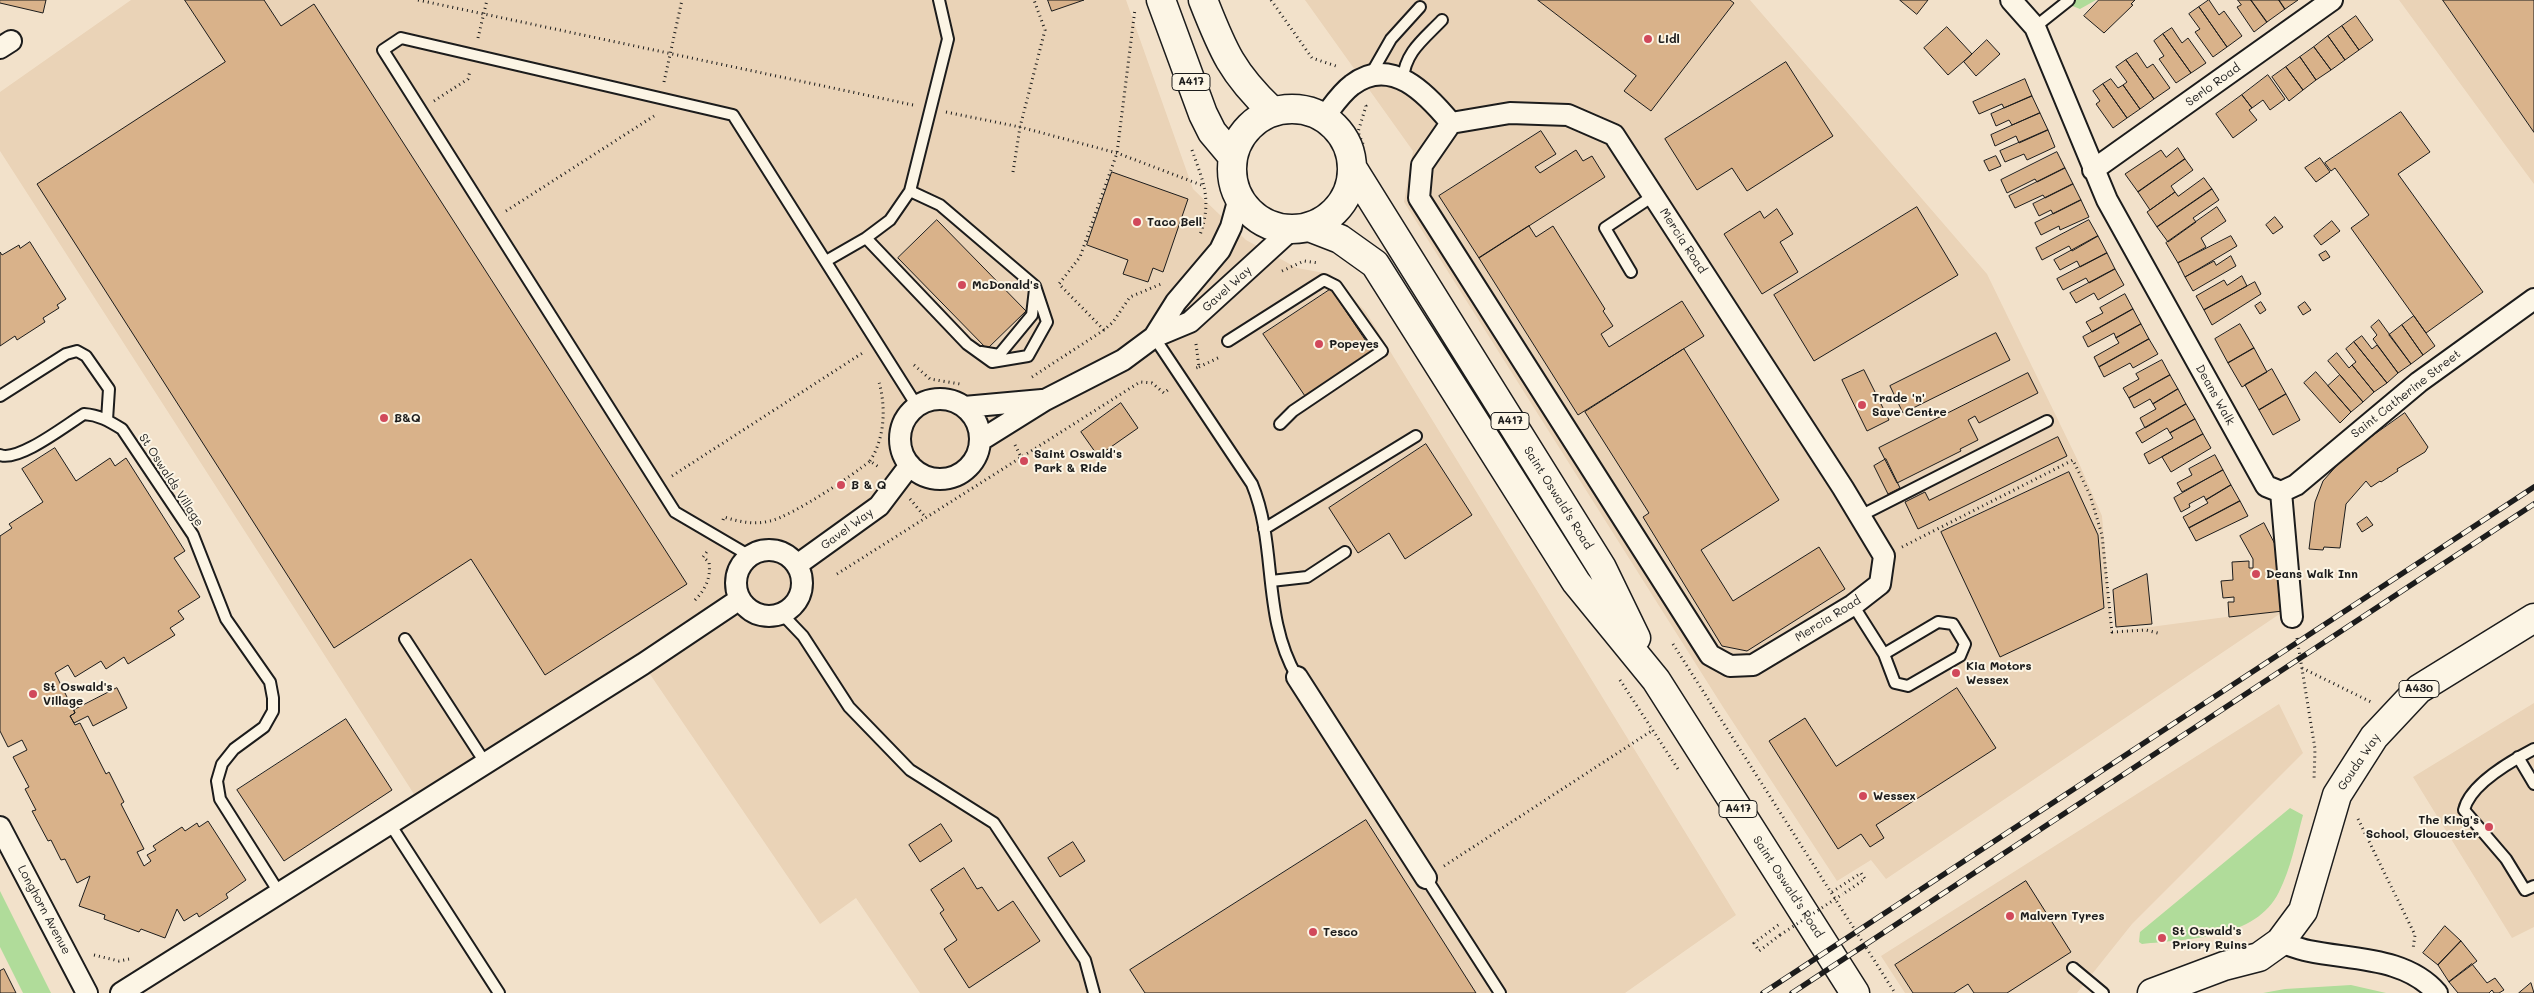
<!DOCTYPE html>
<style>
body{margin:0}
canvas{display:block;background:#f2e1ca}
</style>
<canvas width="2534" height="993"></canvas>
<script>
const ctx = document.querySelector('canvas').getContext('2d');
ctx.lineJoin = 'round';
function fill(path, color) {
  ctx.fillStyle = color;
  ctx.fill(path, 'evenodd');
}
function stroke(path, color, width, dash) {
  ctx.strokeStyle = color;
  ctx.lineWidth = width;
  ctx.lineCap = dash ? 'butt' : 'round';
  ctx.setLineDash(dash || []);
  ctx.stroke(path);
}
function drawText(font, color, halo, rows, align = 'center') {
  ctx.font = font + ' Mali,sans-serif';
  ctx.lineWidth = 4;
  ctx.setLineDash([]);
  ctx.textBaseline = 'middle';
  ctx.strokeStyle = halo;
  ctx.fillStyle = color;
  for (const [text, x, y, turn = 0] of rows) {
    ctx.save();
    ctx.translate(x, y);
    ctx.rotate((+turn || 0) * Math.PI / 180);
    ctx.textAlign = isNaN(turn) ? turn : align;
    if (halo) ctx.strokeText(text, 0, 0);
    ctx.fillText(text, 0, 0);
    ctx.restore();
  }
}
fill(new Path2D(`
 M131,0h995l67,189 53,51 51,28 33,6 36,38 370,603 -111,78h-705l-64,-95 -36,26 -177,-260 -222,141 -421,-654v-59z
 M1305,0h445l237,274 91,187 24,55 10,116 175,-23 -401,270 -15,-19 -34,21 -114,-174 -319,-505 9,-51z
 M2399,0h135v184l-31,-42z
 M2534,703v224l-22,11 -99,-161z
 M2279,704l24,49 -171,171 -55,69h-172l-24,-37z`), '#ead3b7');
fill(new Path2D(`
 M2064,0h32l-16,9 -15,-6z
 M2290,808l13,7c-7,26 -12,53 -24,77 -23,47 -91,47 -137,52l-3,-2 1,-10z
 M0,891l51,102h-28l-23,-46z
 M2351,985l35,8h-123l22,-4z`), '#b0dc9a');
const building = new Path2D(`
 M0,0h46l-3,13 -43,-10z
 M185,0h79l17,26 33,-22 373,580 -142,91 -74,-116 -137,89 -297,-464 188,-122z
 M1048,0h36l-32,11z
 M1538,0h192l4,3 -83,108 -27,-20 12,-15z
 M1900,0h28l-11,14z
 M2099,0h36l-4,4 2,1 -29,28 -20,-17z
 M2209,0l10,15 5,-4 18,25 -15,11 -28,-40z
 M2238,0h13l16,22 -13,10 -17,-25 4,-2z
 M2251,0h28l6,9 -18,13z
 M2279,0h19l-13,9z
 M2443,0h91v132z
 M2199,7l28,40 -14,10 -18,-25 5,-3 -11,-15z
 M2356,16l17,24 -14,10 -17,-24z
 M2342,26l17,24 -14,10 -17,-24z
 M1947,27l25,27 -24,21 -24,-27z
 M2172,28l10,15 6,-5 18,25 -15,10 -28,-39z
 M2163,34l28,39 -15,10 -17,-24 5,-3 -10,-15z
 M2328,36l17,24 -14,10 -17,-23z
 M1987,40l13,14 -24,22 -12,-14z
 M2314,47l17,23 -15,10 -16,-23z
 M2137,53l10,15 6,-4 17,24 -16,11 -28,-39z
 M2300,57l16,23 -13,10 -17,-23z
 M2126,60l28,39 -14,10 -17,-24 4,-3 -11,-15z
 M1786,62l47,74 -86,55 -15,-23 -35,22 -32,-51z
 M2286,67l17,23 -14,11 -17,-24z
 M2268,75l17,24 -15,11 -7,-10 -11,8 -10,-13z
 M2025,79l7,17 -28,12 -2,-4 -23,10 -6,-12z
 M2111,79l7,9 5,-3 17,24 -13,9 -24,-34z
 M2103,84l24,34 -14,10 -17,-24 4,-3 -7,-10z
 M2242,95l10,13 -3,2 8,10 -24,18 -17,-24z
 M2032,96l8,17 -28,12 -3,-5 -13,6 -5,-12z
 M2401,112l29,40 -32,22 85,118 -57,41 -75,-105 18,-13 -34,-47 -4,3 -6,-8z
 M2040,113l8,17 -29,13 -3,-7 -21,10 -4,-11z
 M2048,130l7,17 -28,13 -3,-6 -19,8 -5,-11z
 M1541,131l15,23 -21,13 5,6 36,-23 7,11 9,-5 13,21 -126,81 -40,-62z
 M2178,148l7,11 -47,33 -13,-18 36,-24 5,7z
 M2057,152l8,16 -28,14 -2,-3 -28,14 -6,-13z
 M1996,156l5,10 -12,5 -5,-10z
 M2320,158l10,14 -14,10 -11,-14z
 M2185,159l8,11 -22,16 4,6 -25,18 -12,-18z
 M2065,168l8,16 -28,14 -2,-3 -28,13 -6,-12z
 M1112,172l76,27 -25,73 -10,-4 -5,14 -25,-8 5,-14 -41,-15z
 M2204,178l8,11 -55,38 -10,-15 28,-20 3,4z
 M2073,184l8,16 -28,14 -2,-4 -12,6 -6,-12z
 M2212,189l7,11 -26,18 3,4 -28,20 -11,-15z
 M2081,200l8,17 -29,13 -1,-4 -18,9 -6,-12z
 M1917,207l41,68 -144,86 -40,-66z
 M2217,207l9,14 -25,17 5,9 -28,16 -12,-20z
 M1777,209l16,25 -13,8 18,30 -36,22 -38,-60 36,-23 4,7z
 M2275,217l8,10 -10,7 -7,-9z
 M937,220l89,91 -39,38 -89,-91z
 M2089,220l9,16 -26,15 -3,-5 -27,14 -6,-12z
 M2332,221l8,10 -19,14 -7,-9z
 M1529,226l7,11 17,-11 52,83 -2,2 10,15 -12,8 8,13 73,-46 22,35 -126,79 -99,-157z
 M2098,236l9,17 -27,14 -3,-6 -17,9 -6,-10z
 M2231,236l6,10 -52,31 -7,-14z
 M30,242l36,57 -9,6 2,3 -16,10 2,4 -28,18 -2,-4 -15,10v-94l2,3 17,-10 1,3z
 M2326,251l4,6 -7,4 -4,-6z
 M2107,253l8,16 -26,14 -3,-5 -23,12 -6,-11z
 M2231,256l5,10 -43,25 -8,-14 29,-16 2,4z
 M2115,269l9,16 -26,15 -4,-7 -18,10 -6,-10z
 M2242,276l5,10 -43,24 -8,-14 28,-16 3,5z
 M2255,282l6,12 -49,31 -8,-15z
 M1331,289l43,64 -67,46 -44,-65z
 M2125,294l8,15 -41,23 -6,-10 17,-9 -3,-5z
 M2261,302l5,8 -6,4 -5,-8z
 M2305,302l6,8 -8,5 -5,-8z
 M2133,309l8,15 -25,14 -2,-5 -26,14 -5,-10z
 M2414,316l21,30 -12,9 -21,-30z
 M2379,320l32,44 -13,9 -25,-34 4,-4 -6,-8z
 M2141,324l8,15 -50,28 -5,-10 25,-14 -3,-5z
 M2240,324l14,24 -26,15 -13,-24z
 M2402,325l21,30 -12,9 -22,-29z
 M1996,333l14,27 -107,53 -13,-27z
 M2362,336l10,13 5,-4 21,28 -11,10 -33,-41z
 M2149,339l9,15 -25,14 -3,-5 -26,14 -5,-10z
 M2354,342l33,41 -13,9 -22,-27 4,-3 -10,-13z
 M2254,348l13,24 -25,15 -14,-24z
 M1684,349l95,151 -78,50 32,51 86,-54 26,42 -98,62 -25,-5 -79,-129 6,-4 -64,-101z
 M2337,353l12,15 3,-3 22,27 -11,10 -35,-41z
 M2162,360l8,15 -41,23 -6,-10 16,-9 -3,-5z
 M2272,369l14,25 -27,16 -14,-25z
 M1864,370l25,50 -22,11 -25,-51z
 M2316,372l35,40 -11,11 -36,-40z
 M2028,373l10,20 -59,30 -4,-7 -7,4 10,20 -18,9 1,2 -64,32 -18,-35z
 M2170,375l8,14 -25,15 -3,-5 -16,9 -5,-10z
 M2340,375l23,27 -12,10 -23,-26z
 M2178,389l8,15 -41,24 -5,-10 16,-9 -3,-5z
 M2286,394l14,26 -27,15 -14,-25z
 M1121,403l17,25 -40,28 -17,-24z
 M2186,404l9,15 -25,14 -3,-5 -25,15 -6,-10z
 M2405,413l23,34 -3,5 -28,17 1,2 -17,11 -1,-1 -9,6 -5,-6 -20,23 -6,44 -16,-1 -1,3 -14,-1 6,-47 8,-21 24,-27z
 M2195,419l8,15 -54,30 -5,-10 29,-16 -3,-5z
 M2203,434l8,14 -40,24 -9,-15z
 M2058,437l9,19 -149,73 -13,-27 20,-10 4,8z
 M1426,444l46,71 -67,44 -16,-26 -31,20 -29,-45z
 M55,448l21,33 34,-23 5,8 11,-8 59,93 -11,7 26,39 -22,14 6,8 -14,9 5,7 -47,29 -4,-7 -18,12 -5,-8 -26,16 -7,-12 -13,8 20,40 -5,3 5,9 5,-2 26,51 3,-2 15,30 -3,2 23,45 -7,3 7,14 7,-5 -4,-6 9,-5 -3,-4 29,-19 3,4 12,-8 2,4 9,-6 38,59 -20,14 2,4 -29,19 -2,-4 -13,8 -7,-12 -12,29 -24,-9 -2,3 -35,-13 1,-4 -26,-9 11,-30 -13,7 -12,-24 -4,1 -10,-20 -3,1 -16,-30 4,-1 -11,-21 4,-2 -16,-30 14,-7 -5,-10 -14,7 -8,-16v-195l12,-8 -3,-4 34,-22 -21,-33z
 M2215,455l8,15 -41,22 -5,-9 15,-8 -3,-6z
 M1886,459l14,29 -12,6 -14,-28z
 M2223,470l8,15 -25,15 -2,-4 -15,8 1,3 -9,5 -7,-14z
 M2069,472l29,63 6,73 -104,49 -59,-125z
 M2231,485l9,16 -51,27 -6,-11 25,-14 -2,-3z
 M2240,501l8,15 -52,25 -7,-13z
 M2367,517l6,8 -11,7 -5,-8z
 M2264,523l15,29 4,59 -54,6 -1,-15h6v-5l-11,1 -2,-17 12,-1 -1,-18 17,-1v7h4v-9l-13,-23z
 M2147,574l5,50 -36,3 -3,-37z
 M117,688l10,20 -34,18 -5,-10 -14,7 -4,-7 5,-3 -1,-3z
 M1957,688l39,60 -120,77 8,13 -14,9 -9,-13 -23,15 -69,-108 36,-23 31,48z
 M346,719l46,71 -108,71 -47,-71z
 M1366,820l110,173h-331l-15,-23z
 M941,824l11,17 -32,21 -11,-17z
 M1073,842l12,19 -25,16 -12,-19z
 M964,868l13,21 5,-2 16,24 15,-10 27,40 -71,47 -25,-39 13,-9 -17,-27 4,-3 -13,-20z
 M2026,881l45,71 -64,41h-33l-6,-9 -14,9h-41l-18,-28z
 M2445,926l16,15 -23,24 -15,-12z
 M2461,941l16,20 -28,21 -11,-17z
 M2472,964l15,19 8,-5 9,12 -5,3h-5l-2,-3 -3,3h-31l-9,-11z
 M4,969l12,24h-16v-22z
 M2531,983l3,10h-15z`);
fill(building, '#d9b28a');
stroke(building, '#1c1c1c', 1);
const lane = new Path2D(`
 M2035,27l34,-27
 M1371,74l20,-35 29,-32
 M1403,79c2,-27 21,-40 39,-59
 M866,238l101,106 25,18 36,-6 19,-34 -12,-36 -95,-81 -30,-14
 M826,261l40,-23 24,-18 20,-29 38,-152 -9,-39
 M1631,272l-26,-44 48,-32
 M1154,337l98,147c26,63 9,131 45,193
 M1228,341l96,-61 12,6 46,65 -89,60 -13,13
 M981,352l18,3 33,-40 3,-26
 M0,396l66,-42 11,-3 9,5 23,33 -2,31
 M0,455c19,7 66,-30 84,-41 15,1 25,7 38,15l71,106 33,84 44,63 3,16v13l-9,16 -30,22 -12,15 -5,17 3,18 60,95
 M1860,516l187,-95
 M1264,529l152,-93
 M750,556l-75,-44 -292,-462 18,-12 332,77 184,291
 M1271,581l36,-4 38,-25
 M1853,605l31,49 11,29 13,3 52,-30 5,-12 -12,-20 -15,-2 -54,32
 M782,614l21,22 46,71 61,63 84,53 91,137 9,33
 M405,639l81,125
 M2534,749c-23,12 -64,35 -70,61l42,49 19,31 9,-4
 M2518,757l16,27
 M390,824l109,169
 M1426,878l74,115
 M2073,968l30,25`);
const street = new Path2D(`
 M2011,0l24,27 72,173 159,286 15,6
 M0,48l11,-7
 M1510,113l58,2 46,20 229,353 41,68 -4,28 -27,21 -100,60 -23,1 -20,-11 -291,-457 3,-33 29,-42z
 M1324,117c8,-10 17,-24 28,-32 39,-30 75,9 99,38
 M2093,170l239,-170
 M1154,337l36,-15 102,-93
 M900 439a40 40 0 1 1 80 0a40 40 0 1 1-80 0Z
 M964,407l78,-7
 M981,440l64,-40 78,-40 31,-23 22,-35 44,-52 11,-23 8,-29
 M2281,492l15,-7 123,-103 115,-83
 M2281,492l11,125
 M736 583a33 33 0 1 1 66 0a33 33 0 1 1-66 0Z
 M797,565l82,-59 31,-41
 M1297,677l129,201
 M0,827l87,166
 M2280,942c9,3 19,7 29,9 43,9 97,6 128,42
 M121,993l522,-329 97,-65`);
const primary = new Path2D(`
 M1161,0l42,114 9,18 21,25
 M1203,0c20,51 29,73 69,111
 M1232 169a60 60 0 1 1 120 0a60 60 0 1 1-120 0Z
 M1353,169l249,399 34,70
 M1309,227l31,12 35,25 201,318 80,98 199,313
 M2152,993l72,-27 35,-9 21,-15 23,-31 34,-116 37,-58 45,-48 115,-71`);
stroke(lane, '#1c1c1c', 14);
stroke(street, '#1c1c1c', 24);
stroke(primary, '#1c1c1c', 31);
stroke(new Path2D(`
 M418,0l495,105
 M1271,0l41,58 27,9
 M478,38l9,-38
 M664,82l18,-82
 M434,101l34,-22 2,-8
 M946,112l74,15 97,26 87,33
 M1363,144l-5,-12 8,-26 -2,-3
 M1192,150c12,34 20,50 8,85
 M1013,172l7,-45 25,-97 -11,-30
 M506,211l148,-95
 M1282,271l22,-10 15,2
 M1104,330l-45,-46 21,-27 37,-104 18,-144
 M1196,344l3,23 -3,1
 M914,365l16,14 30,5
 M1199,367l21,-10
 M1032,377l72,-47 9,-8 17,-25 31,-13
 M1015,445l6,12
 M870,461c15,-23 16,-54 9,-79
 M672,476l192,-124
 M910,499l16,19
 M723,520l1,-3c16,5 30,8 46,4 22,-5 82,-45 100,-60l10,7
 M1902,547l171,-87 17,35 12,40 10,97 34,-2 15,4
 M837,574l303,-192 12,1 12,10 5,-4
 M695,600c11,-11 16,-23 14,-38l-6,-5 5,-7
 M2297,638l18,111 -1,31
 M1673,644l222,349
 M2302,668l69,34
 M1620,680l58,89
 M2358,819l57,116 -2,14
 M1444,866l209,-136
 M1832,892l29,-19 4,6 -22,15
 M1780,935l-21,16 -5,-8 27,-20
 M94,955l25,6 10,-2`), '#1c1c1c', 3, [1, 4]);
stroke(lane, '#fcf5e5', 10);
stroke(street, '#fcf5e5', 20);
stroke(primary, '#fcf5e5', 28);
const rail = new Path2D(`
 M1763,993l771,-506
 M1792,993l742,-489`);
stroke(rail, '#1c1c1c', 5.5);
stroke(rail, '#fcf5e5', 4, [11]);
stroke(new Path2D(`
 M1780,935l63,-41`), '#1c1c1c', 3, [1, 4]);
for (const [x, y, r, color] of [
 [1648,39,5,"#d1495b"],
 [1137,222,5,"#d1495b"],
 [962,285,5,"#d1495b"],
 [1319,344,5,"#d1495b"],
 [1862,405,5,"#d1495b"],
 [384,418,5,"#d1495b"],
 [1024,461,5,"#d1495b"],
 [841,485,5,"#d1495b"],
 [2256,574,5,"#d1495b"],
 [1956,673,5,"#d1495b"],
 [33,694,5,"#d1495b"],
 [1863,796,5,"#d1495b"],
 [2489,827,5,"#d1495b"],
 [2010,916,5,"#d1495b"],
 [1313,932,5,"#d1495b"],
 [2162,938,5,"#d1495b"]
]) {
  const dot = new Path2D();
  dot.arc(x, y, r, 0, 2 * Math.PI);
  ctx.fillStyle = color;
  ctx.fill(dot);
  stroke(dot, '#fcf5e5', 2);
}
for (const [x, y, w] of [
 [1191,82,38],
 [1510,421,38],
 [2419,689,40],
 [1738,809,38]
]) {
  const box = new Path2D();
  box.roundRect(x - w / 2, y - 8.5, w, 17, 4);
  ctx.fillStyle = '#fcf5e5';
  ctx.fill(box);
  stroke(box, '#1c1c1c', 1);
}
drawText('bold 11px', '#1c1c1c', null, [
 ["A417",1191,82],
 ["A417",1510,421],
 ["A430",2419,689],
 ["A417",1738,809]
]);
drawText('bold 12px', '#1c1c1c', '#fcf5e5', [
 ["Lidl",1658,39],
 ["Taco Bell",1147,222],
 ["McDonald's",972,285],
 ["Popeyes",1329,344],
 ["Trade 'n'",1872,398],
 ["Save Centre",1872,412],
 ["B&Q",394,418],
 ["Saint Oswald's",1034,454],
 ["Park & Ride",1034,468],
 ["B & Q",851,485],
 ["Deans Walk Inn",2266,574],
 ["Kia Motors",1966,666],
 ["Wessex",1966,680],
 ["St Oswald's",43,687],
 ["Village",43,701],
 ["Wessex",1873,796],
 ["The King's",2479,820,"right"],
 ["School, Gloucester",2479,834,"right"],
 ["Malvern Tyres",2020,916],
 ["St Oswald's",2172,931],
 ["Priory Ruins",2172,945],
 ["Tesco",1323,932]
], 'left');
drawText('12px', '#1c1c1c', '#fcf5e5', [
 ["Serlo Road",2213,85,-36],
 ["Mercia Road",1683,241,57],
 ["Gavel Way",1227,289,-42],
 ["Saint Catherine Street",2406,394,-38],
 ["Deans Walk",2215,395,61],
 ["St Oswalds Village",171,480,57],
 ["Saint Oswald's Road",1558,498,58],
 ["Gavel Way",847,529,-36],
 ["Mercia Road",1828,619,-32],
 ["Gouda Way",2359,762,-56],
 ["Saint Oswald's Road",1788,887,57],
 ["Longhorn Avenue",44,910,62]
]);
</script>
